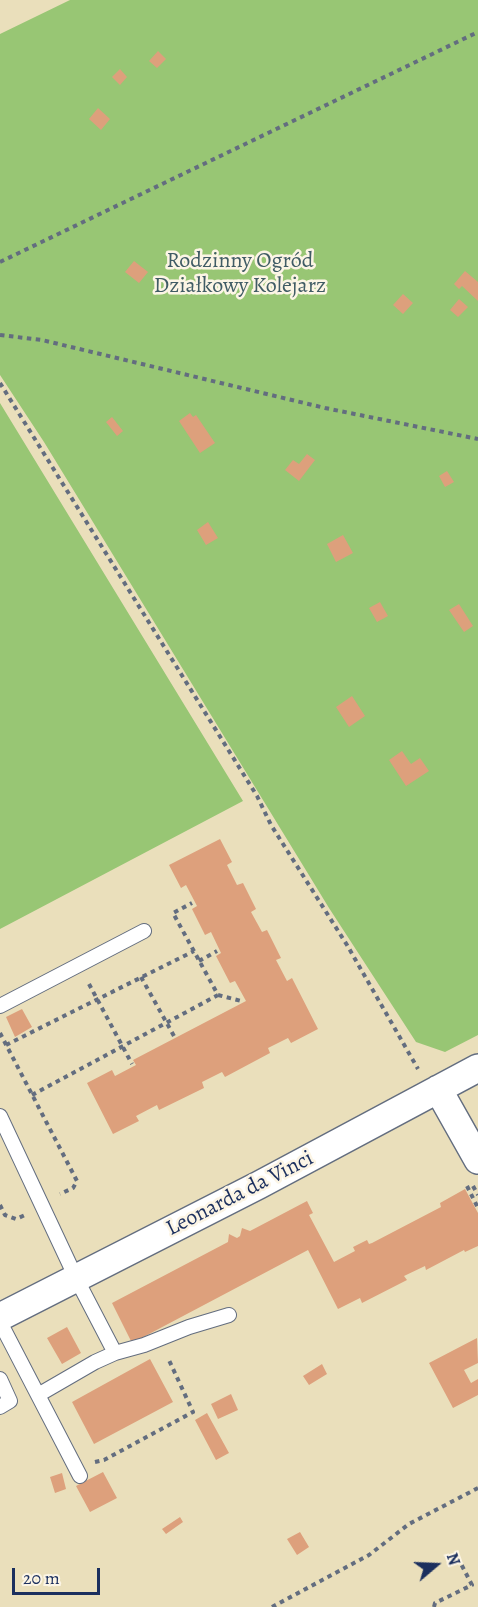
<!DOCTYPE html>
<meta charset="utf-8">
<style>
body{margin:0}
#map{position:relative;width:478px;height:1607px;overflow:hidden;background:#eadfbb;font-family:Alegreya,serif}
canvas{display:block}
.north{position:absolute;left:406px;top:1535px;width:60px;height:60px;-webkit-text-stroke:4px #fcf5e5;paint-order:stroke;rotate:71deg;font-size:16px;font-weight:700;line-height:24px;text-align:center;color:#1b2f5e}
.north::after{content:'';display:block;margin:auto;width:21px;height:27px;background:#1b2f5e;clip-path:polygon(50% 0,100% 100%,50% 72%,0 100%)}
.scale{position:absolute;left:12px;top:1568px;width:88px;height:27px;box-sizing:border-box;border:3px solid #1b2f5e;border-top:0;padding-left:8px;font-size:18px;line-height:21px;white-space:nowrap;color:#1b2f5e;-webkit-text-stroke:4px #fcf5e5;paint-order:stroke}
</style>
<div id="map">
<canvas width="478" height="1607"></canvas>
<div class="north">N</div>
<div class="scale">20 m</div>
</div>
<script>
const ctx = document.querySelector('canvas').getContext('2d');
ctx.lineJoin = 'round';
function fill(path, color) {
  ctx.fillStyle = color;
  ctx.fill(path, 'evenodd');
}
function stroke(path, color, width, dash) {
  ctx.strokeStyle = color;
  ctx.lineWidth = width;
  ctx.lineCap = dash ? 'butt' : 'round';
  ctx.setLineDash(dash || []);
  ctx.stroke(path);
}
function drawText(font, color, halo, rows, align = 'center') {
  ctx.font = font + ' Alegreya,serif';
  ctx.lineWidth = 5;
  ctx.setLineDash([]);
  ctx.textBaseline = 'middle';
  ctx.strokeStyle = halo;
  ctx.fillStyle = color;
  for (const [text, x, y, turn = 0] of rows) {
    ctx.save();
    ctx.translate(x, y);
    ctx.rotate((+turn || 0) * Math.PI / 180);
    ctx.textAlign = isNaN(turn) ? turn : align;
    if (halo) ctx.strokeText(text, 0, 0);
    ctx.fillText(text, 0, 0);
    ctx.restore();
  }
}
fill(new Path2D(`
 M70,0h408v1035l-33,17 -29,-10 -87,-134 -285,-466 -44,-67v-341z
 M0,403l243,398 -243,128z`), '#98c674');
fill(new Path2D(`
 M158,51l8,8 -9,9 -8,-7z
 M120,69l7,8 -7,8 -8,-8z
 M98,108l12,11 -9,11 -12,-11z
 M134,261l14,11 -9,11 -14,-11z
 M465,271l13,11v19l-16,-15 -3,3 -5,-5z
 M403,294l10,9 -10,11 -10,-9z
 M459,299l9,8 -10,10 -8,-7z
 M190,413l3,4 3,-2 19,28 -15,10 -21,-32z
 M112,417l11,14 -6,5 -11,-14z
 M307,454l8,6 -16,21 -14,-11 8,-10 6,4z
 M447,471l7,11 -9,5 -6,-11z
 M208,522l10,16 -12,7 -9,-15z
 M343,535l10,18 -17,9 -9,-18z
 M380,602l8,14 -11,6 -8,-14z
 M459,604l14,22 -9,6 -15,-22z
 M352,696l13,20 -16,11 -13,-20z
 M402,751l9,13 9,-6 9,13 -23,15 -17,-26z
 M220,839l12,23 -5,3 10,20 6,-2 13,26 -5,3 11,20 5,-2 14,28 -5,2 11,21 5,-3 26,51 -27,14 -3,-5 -20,10 2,5 -45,24 -3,-5 -20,10 2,6 -45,22 -2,-5 -21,11 3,5 -26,13 -26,-51 25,-13 3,6 21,-11 -3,-5 113,-59 -11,-20 -5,2 -14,-27 5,-3 -10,-21 -6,3 -13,-26 5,-3 -11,-21 -5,3 -12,-23z
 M22,1009l10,18 -17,10 -9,-20z
 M465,1189l13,24v33l-13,6 -1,-2 -38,20 -1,-4 -21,10 3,4 -45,23 -2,-5 -22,11 -30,-59 -176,93 -20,-40 116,-61 1,-8 8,4 3,-2 2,-8 8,3 57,-30 6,12 -4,2 25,47 21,-11 -2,-4 14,-7 2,4 3,-1 69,-36 -1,-4z
 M67,1327l14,26 -19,11 -15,-26z
 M477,1338l1,25 -14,7 7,13 7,-4v16l-25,13 -24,-45z
 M150,1359l23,43 -79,42 -22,-42z
 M322,1364l5,10 -18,11 -6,-9z
 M231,1394l7,16 -20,9 -7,-15z
 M207,1413l22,40 -13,7 -21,-40z
 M103,1472l14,26 -27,14 -14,-26z
 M62,1473l4,16 -11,4 -5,-16z
 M180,1517l3,5 -17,12 -4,-5z
 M300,1532l9,15 -12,8 -10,-16z`), '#dda07c');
const service = new Path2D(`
 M0,1006l144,-75
 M0,1116l76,162 39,75
 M0,1322l80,154
 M0,1379l10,22 -10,6
 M38,1395l57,-33 20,-9 29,-8 45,-18 40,-12`);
const minor = new Path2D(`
 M438,1089l40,71
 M0,1317l259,-132 219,-117`);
stroke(service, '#636d7f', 16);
stroke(minor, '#636d7f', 30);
stroke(new Path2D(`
 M0,262l478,-230
 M0,335l42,5 283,68 153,31
 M0,383l257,413 14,29 76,120 71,124
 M199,961l18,-10
 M141,977l33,59
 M89,984l43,80
 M218,995l23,6
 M0,1033l77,148 -4,7 -13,6
 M6,1045l188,-94
 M32,1095l186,-100 -45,-82 19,-10
 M467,1186l11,22
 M473,1186l5,9
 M0,1205l5,10 11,4 9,-4
 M95,1462l9,-2 89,-48 -25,-54
 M272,1607l97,-52 40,-31 69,-36
 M434,1607l1,-4 37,-18 -12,-23`), '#636d7f', 4, [4.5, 4.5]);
stroke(service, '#fff', 14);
stroke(minor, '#fff', 27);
drawText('22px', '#405c65', '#fcf5e5', [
 ["Rodzinny Ogród",240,262],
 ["Działkowy Kolejarz",240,287]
]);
drawText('22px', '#1b2f5e', '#fcf5e5', [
 ["Leonarda da Vinci",240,1194,-27]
]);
</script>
